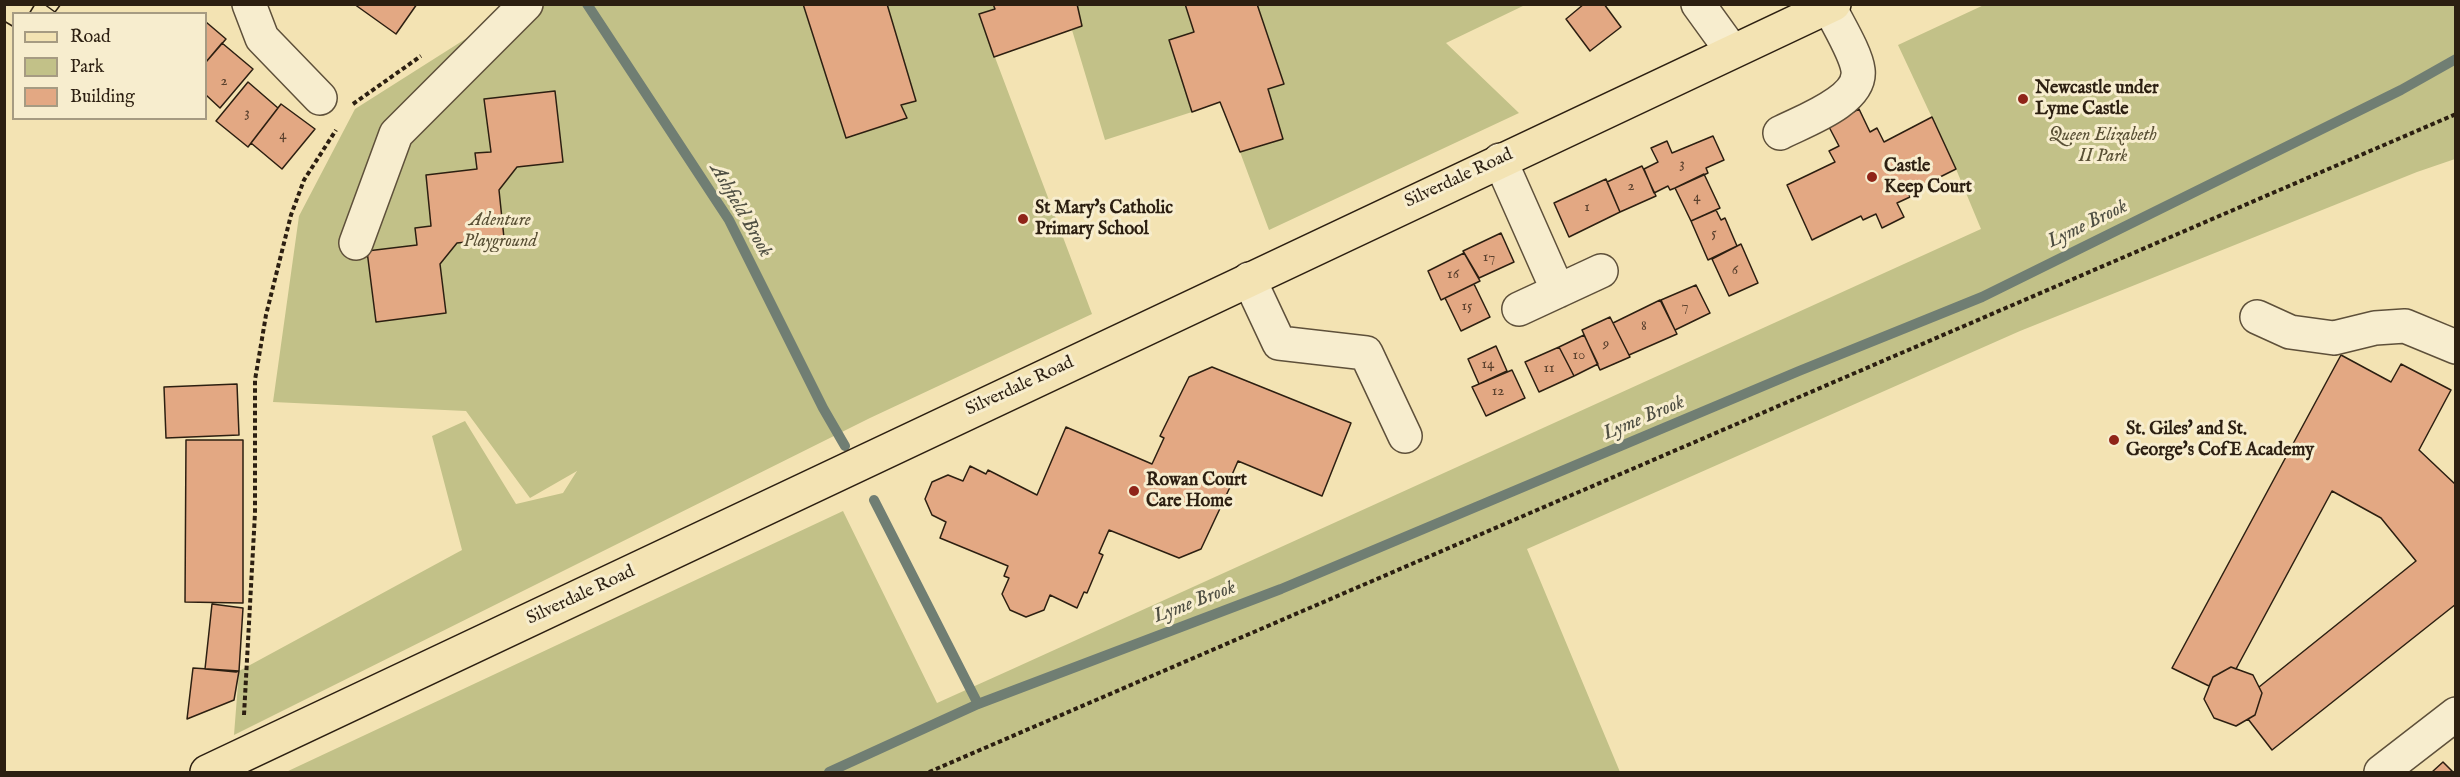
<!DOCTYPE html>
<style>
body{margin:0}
#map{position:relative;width:2460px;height:777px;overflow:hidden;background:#f3e3b3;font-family:"IM FELL English",serif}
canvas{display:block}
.frame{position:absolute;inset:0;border:6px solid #2c1f11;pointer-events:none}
.legend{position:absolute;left:12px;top:12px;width:195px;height:108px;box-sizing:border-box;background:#f7edce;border:2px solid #a69b82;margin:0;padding:8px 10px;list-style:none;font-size:18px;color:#2c1f11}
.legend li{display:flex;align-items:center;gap:12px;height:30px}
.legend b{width:30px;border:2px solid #a69b82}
</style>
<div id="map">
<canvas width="2460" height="777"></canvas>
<div class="frame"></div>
<ul class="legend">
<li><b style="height:8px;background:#f3e3b3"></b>Road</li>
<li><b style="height:16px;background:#c2c188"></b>Park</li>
<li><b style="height:16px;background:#e3a883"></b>Building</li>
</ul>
</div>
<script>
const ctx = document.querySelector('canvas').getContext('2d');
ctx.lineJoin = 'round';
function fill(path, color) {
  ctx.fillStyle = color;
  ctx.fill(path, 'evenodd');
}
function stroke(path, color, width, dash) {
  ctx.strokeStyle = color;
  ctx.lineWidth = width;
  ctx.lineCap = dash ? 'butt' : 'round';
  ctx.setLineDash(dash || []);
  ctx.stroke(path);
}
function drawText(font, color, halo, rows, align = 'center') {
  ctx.font = font + ' "IM FELL English",serif';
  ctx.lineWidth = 6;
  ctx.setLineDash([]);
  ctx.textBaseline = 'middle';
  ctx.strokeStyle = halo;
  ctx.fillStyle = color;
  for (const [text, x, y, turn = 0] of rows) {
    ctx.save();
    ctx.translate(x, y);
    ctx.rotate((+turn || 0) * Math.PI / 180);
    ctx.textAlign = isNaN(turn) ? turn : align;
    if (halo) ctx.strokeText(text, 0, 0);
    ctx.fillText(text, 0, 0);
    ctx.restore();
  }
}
fill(new Path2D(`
 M1986,4l469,1v154l-38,13 -397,159 -493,218 93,223h-1334l557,-261 94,192 71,-32 973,-442 -25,-60 -58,-124z
 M519,5h284l43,132 61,-19 -6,-13 15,-5 -29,-95h106l2,4 -16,6 113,299 -222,104 -636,317 5,-64 223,-121 -30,-114 33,-15 51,83 47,-11 14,-22 -47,27 -64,-87 -193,-9 26,-186 56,-107z
 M1077,5h108l9,27 -24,9 22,71 -87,28 -33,-110 10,-4z
 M1257,5h268l-79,38 73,70 -250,117 -29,-78 43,-13 -15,-50 16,-6z`), '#c2c188');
stroke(new Path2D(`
 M587,4l142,216 94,188 22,38
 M874,500l104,204
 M829,772l149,-68 303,-115 518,-218 183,-74 419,-207 55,-31`), '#707e73', 10);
const building = new Path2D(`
 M4,4h31l-6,10h-15v13l-10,-6z
 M4,4h31l-6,10h-15v13l-10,-6z
 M44,4h17l-6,8z
 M44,4h17l-6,8z
 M354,4h63l-21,30z
 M803,4h84l29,97 -15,4 6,13 -61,20z
 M993,4h84l5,22 -88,31 -15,-43 16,-5z
 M1185,4h72l27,80 -16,5 15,50 -43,13 -20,-50 -28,10 -23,-72 25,-8z
 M1584,4h20l17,23 -31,24 -24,-32z
 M206,22l20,17 -20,23z
 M222,43l31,26 -33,39 -14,-13v-33z
 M248,82l30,26 -30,39 -32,-26z
 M555,91l8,71 -46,5 -18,23 5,48 -47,5 -17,21 6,49 -70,9 -9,-71 50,-6 -2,-17 16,-2 -5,-51 51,-6 -2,-16 16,-1 -7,-53z
 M281,104l34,25 -33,40 -31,-26z
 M1859,109l11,23 7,-4 7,14 48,-25 24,52 -48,24 2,4 -13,6 7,14 -22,11 -6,-14 -13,6 -2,-4 -49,24 -25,-55 48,-23 -6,-11 10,-5 -11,-21z
 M1713,136l11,24 -18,8 2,5 -33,15 -5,2 -2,-4 -14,7 -10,-24 14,-7 -7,-14 16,-7 5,12z
 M1642,166l14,30 -36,16 -13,-30z
 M1704,174l16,34 -29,13 -16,-33z
 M1606,179l14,33 -51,25 -15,-34z
 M1716,210l5,10 4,-2 12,28 -29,14 -17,-39z
 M1501,233l13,29 -35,16 -16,-27z
 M1741,244l17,39 -29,13 -17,-37z
 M1464,253l16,28 -39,19 -13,-29z
 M1474,284l16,33 -29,14 -16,-33z
 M1696,285l14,28 -35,17 -14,-30z
 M1660,300l17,34 -48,21 -16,-32z
 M1610,317l20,40 -30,13 -18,-40z
 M1584,335l14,29 -24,12 -15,-29z
 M1496,346l11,25 -28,13 -11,-25z
 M1559,347l15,29 -35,16 -14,-30z
 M2341,355l50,27 10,-18 50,26 -32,60 37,35v119l-184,146 -24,-31 7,-4 7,-22 -3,-6 157,-126 -35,-43 -49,-27 -96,178 -5,-2 -18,10 -4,9 -37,-18z
 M1212,367l139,56 -29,73 -84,-35 -10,23 3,1 -30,64 -22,9 -70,-28 -10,23 4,2 -16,38 -3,-1 -7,16 -27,-13 -6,15 -18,7 -16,-7 -8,-16 7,-16 -5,-2 4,-10 -68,-28 6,-16 -14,-7 -7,-16 7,-17 16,-7 15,6 7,-15 16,8 2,-4 49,25 29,-68 86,37 12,-26 -4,-2 29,-59z
 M1512,370l13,28 -39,18 -14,-29z
 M237,384l2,51 -73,3 -2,-51z
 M186,440h57v163l-58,-1z
 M212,604l31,4 -4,63 -3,1 -31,-3z
 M2231,667l22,8 9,18 -7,22 -19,11 -22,-8 -10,-19 9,-22z
 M193,668l46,3 -5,29 -47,19z
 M2443,762l10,10h-21z`);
fill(building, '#e3a883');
stroke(building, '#2c1f11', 1.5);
const minor = new Path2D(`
 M249,4l13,34 58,60
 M1698,4l34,47
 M1780,133c23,-12 82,-32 78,-63 -2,-17 -21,-47 -29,-64
 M1500,160l58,131
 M356,243l40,-109 130,-130
 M1249,279l30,64 87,10 39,83
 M1519,309l82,-38
 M2257,317l33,15 44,6 41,-10 30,-2 51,21
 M2381,772l75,-58`);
const major = new Path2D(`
 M207,772l1627,-768`);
stroke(minor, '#5e503a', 36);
stroke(major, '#2c1f11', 36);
stroke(new Path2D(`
 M353,104l68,-48
 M244,715l11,-202v-133l11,-65 25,-100 13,-35 32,-50
 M929,772l1527,-658`), '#2c1f11', 4, [4.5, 3]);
stroke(minor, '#f7edce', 33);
stroke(major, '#f3e3b3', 33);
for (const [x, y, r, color] of [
 [2023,99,6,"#8f2418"],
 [1872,177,6,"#8f2418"],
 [1023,219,6,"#8f2418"],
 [2114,440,6,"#8f2418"],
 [1134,491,6,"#8f2418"]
]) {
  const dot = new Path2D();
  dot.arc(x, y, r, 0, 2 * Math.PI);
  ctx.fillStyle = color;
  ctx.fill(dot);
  stroke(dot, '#f7edce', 2);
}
drawText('15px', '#5a412e', null, [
 ["2",224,82],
 ["3",247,114],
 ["4",283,136],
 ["3",1682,165],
 ["2",1631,187],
 ["4",1697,198],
 ["1",1587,208],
 ["5",1714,234],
 ["17",1489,258],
 ["6",1735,271],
 ["16",1453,275],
 ["15",1467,307],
 ["7",1685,307],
 ["8",1644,327],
 ["9",1606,345],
 ["10",1579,356],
 ["14",1488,365],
 ["11",1549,369],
 ["12",1498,392]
]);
drawText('bold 18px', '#2c1f11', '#f7edce', [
 ["Newcastle under",2035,89],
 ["Lyme Castle",2035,110],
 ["Castle",1884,167],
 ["Keep Court",1884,188],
 ["St Mary's Catholic",1035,209],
 ["Primary School",1035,230],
 ["St. Giles' and St.",2126,430],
 ["George's CofE Academy",2126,451],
 ["Rowan Court",1146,481],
 ["Care Home",1146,502]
], 'left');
drawText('italic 18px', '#595035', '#f7edce', [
 ["Queen Elizabeth",2103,136],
 ["II Park",2103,157],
 ["Adenture",500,221],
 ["Playground",500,242]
]);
drawText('18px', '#2c1f11', '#f7edce', [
 ["Silverdale Road",1459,179,-25],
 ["Silverdale Road",1020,387,-25],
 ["Silverdale Road",581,596,-25]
]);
drawText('italic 20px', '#4e4e42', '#f7edce', [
 ["Ashfield Brook",740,211,60],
 ["Lyme Brook",2088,225,-26],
 ["Lyme Brook",1644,419,-23],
 ["Lyme Brook",1195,603,-21]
]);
</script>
